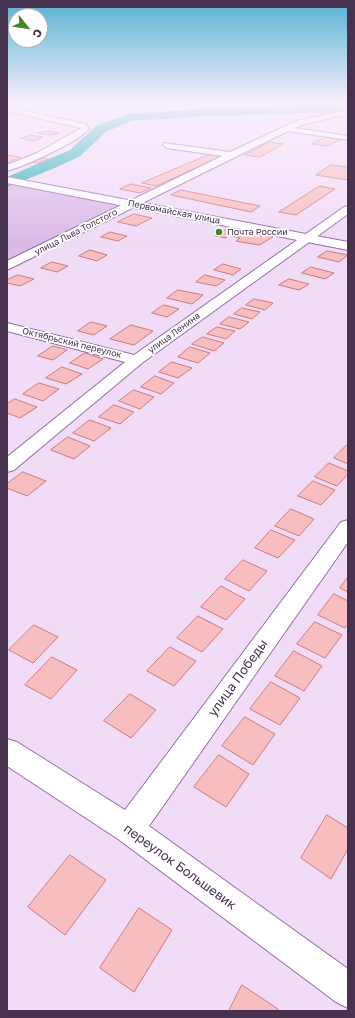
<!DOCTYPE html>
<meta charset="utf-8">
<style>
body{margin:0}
#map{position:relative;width:355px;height:1018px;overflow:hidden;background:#f1dcf8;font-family:"Golos Text",sans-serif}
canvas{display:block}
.frame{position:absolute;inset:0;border:8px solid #46324e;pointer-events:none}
.north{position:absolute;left:8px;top:8px;width:40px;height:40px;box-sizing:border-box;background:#fff;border:1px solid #b5adb8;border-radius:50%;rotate:120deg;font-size:11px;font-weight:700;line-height:16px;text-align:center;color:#46324e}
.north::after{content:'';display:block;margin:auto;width:14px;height:18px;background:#458525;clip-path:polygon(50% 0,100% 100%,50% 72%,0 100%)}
</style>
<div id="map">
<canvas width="355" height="1018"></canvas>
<div class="frame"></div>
<div class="north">С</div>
</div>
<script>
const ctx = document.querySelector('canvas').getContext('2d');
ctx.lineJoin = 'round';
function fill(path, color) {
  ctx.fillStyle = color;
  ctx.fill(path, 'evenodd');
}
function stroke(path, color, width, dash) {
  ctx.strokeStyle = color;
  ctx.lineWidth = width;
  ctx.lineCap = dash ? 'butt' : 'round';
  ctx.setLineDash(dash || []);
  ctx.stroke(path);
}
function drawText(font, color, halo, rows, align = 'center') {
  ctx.font = font + ' "Golos Text",sans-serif';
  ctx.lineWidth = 3.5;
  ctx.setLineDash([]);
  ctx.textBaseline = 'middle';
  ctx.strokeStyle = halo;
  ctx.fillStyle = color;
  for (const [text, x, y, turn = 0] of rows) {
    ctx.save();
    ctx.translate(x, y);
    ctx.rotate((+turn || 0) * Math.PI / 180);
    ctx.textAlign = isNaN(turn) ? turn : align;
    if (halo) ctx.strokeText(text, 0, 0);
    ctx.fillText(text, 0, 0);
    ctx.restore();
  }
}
fill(new Path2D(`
 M7,183h1l120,21 -121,60z`), '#dabae6');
fill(new Path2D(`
 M348,104v8l-139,4 -78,5 -25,11 -26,24 -25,12 -48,19v-10l63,-27 26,-24 33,-12 80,-6z`), '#1cb0b3');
const building = new Path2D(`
 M47,131l12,2 -9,2 -12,-2z
 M31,135l12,2 -9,4 -13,-3z
 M325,137l16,2 -13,7 -16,-2z
 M270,142l13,2 -23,13 -15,-2z
 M211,154l12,2 -67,30 -14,-3z
 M7,155l14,2 -14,6z
 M40,158l9,1 -11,4 -9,-1z
 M331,165l17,2v13l-32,-5z
 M131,184l20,4 -11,5 -20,-4z
 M320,186l15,3 -39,26 -17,-3z
 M181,190l79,16 -9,6 -80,-17z
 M134,214l18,4 -16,8 -18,-4z
 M230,227l43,10 -14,8 -23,-4 4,-3 -11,-3 -3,3 -10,-2z
 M110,232l17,4 -9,5 -17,-4z
 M90,250l17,5 -10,6 -18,-5z
 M327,251l21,4 -9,7 -21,-5z
 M52,262l16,4 -11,6 -16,-4z
 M223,264l18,5 -8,6 -19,-5z
 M311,267l23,6 -9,6 -23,-6z
 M18,275l16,4 -14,7 -13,-3v-3z
 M205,275l20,5 -9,6 -20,-4z
 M289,279l20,5 -10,6 -20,-5z
 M178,290l25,5 -11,9 -25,-6z
 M254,299l19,4 -8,7 -19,-5z
 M164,305l15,4 -12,8 -15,-4z
 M242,308l18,4 -8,7 -18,-5z
 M229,317l20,5 -9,7 -20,-5z
 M91,322l16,4 -13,9 -16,-4z
 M131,325l22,6 -19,14 -24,-6z
 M217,327l18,4 -9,8 -19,-5z
 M203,337l21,6 -10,8 -22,-7z
 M53,346l14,4 -14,10 -15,-4z
 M190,347l20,6 -12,10 -20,-6z
 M85,353l18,6 -15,10 -18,-6z
 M172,362l20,6 -14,10 -19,-6z
 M62,367l20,7 -16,10 -20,-6z
 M155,376l19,7 -13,11 -20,-7z
 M39,383l20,6 -16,12 -20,-7z
 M134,390l20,7 -14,12 -21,-8z
 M15,399l22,8 -17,11 -13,-5v-9z
 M114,405l20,7 -14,12 -21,-7z
 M90,420l21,8 -17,13 -21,-8z
 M68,437l22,9 -16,13 -23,-9z
 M347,445l1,1v18l-14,-6z
 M329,463l19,8v3l-11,12 -22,-9z
 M23,472l23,9 -19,15 -20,-8v-4z
 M313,481l22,9 -14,15 -23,-9z
 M291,509l23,10 -15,17 -24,-10z
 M271,530l24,10 -17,18 -23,-10z
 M243,560l24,11 -18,20 -24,-12z
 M348,577v15l-8,-4z
 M221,586l24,13 -19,21 -25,-13z
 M334,594l14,7v23l-3,4 -27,-13z
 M198,616l25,13 -21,23 -25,-14z
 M315,622l27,13 -17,23 -28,-14z
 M34,625l24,12 -25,26 -24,-13z
 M170,647l26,14 -22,25 -27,-15z
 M294,651l28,15 -18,25 -29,-15z
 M52,657l25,13 -26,29 -26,-14z
 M271,682l29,16 -20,27 -30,-16z
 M130,694l26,16 -25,28 -27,-17z
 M245,717l30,17 -22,31 -31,-19z
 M219,755l30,19 -23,33 -32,-20z
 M327,815l21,13v21l-17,30 -30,-21z
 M70,855l36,25 -41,55 -37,-28z
 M139,908l33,22 -38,62 -34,-24z
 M242,985l36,24 -1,2h-48z`);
fill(building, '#f8bdbe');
stroke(building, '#cd787c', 1);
const minor = new Path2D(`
 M7,107l79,17 3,5c-11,13 -64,37 -82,42v-6l30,-12 44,-25 -74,-17z
 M348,110v4l-46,11 -7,3 53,8v4l-60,-9 -281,139v-9l215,-105 -55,-8 -4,-3 1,-2 66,9 66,-31z
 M348,206v8l-206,149 -128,107 -7,2v-15l118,-95 -118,-31v-8l127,32 210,-148z
 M348,520v22l-199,284 199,143v39l-12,-6 -218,-163 -111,-73v-27l10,3 108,68 216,-288z`);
const secondary = new Path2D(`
 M7,177l341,65v8l-341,-67z`);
stroke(minor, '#9869a8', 2);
stroke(secondary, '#9869a8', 2);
fill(minor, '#fff');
fill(secondary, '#fff');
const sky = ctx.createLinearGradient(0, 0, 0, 244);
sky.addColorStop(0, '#56b2d3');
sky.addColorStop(0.42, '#f9effc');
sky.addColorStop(1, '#f9effc00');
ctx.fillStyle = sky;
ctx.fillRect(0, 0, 355, 244);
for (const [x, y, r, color] of [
 [219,232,4,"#458525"]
]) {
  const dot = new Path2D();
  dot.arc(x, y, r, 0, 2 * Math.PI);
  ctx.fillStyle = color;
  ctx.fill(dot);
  stroke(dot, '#fff', 1.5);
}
drawText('9px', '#46324e', '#fff', [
 ["Первомайская улица",174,212,11],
 ["улица Льва Толстого",76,232,-27],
 ["улица Ленина",174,333,-36],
 ["Октябрьский переулок",72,343,14]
]);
drawText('9px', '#46324e', '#fff', [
 ["Почта России",227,232]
], 'left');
drawText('13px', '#46324e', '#fff', [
 ["улица Победы",238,678,-54],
 ["переулок Большевик",180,867,36]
]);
</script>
